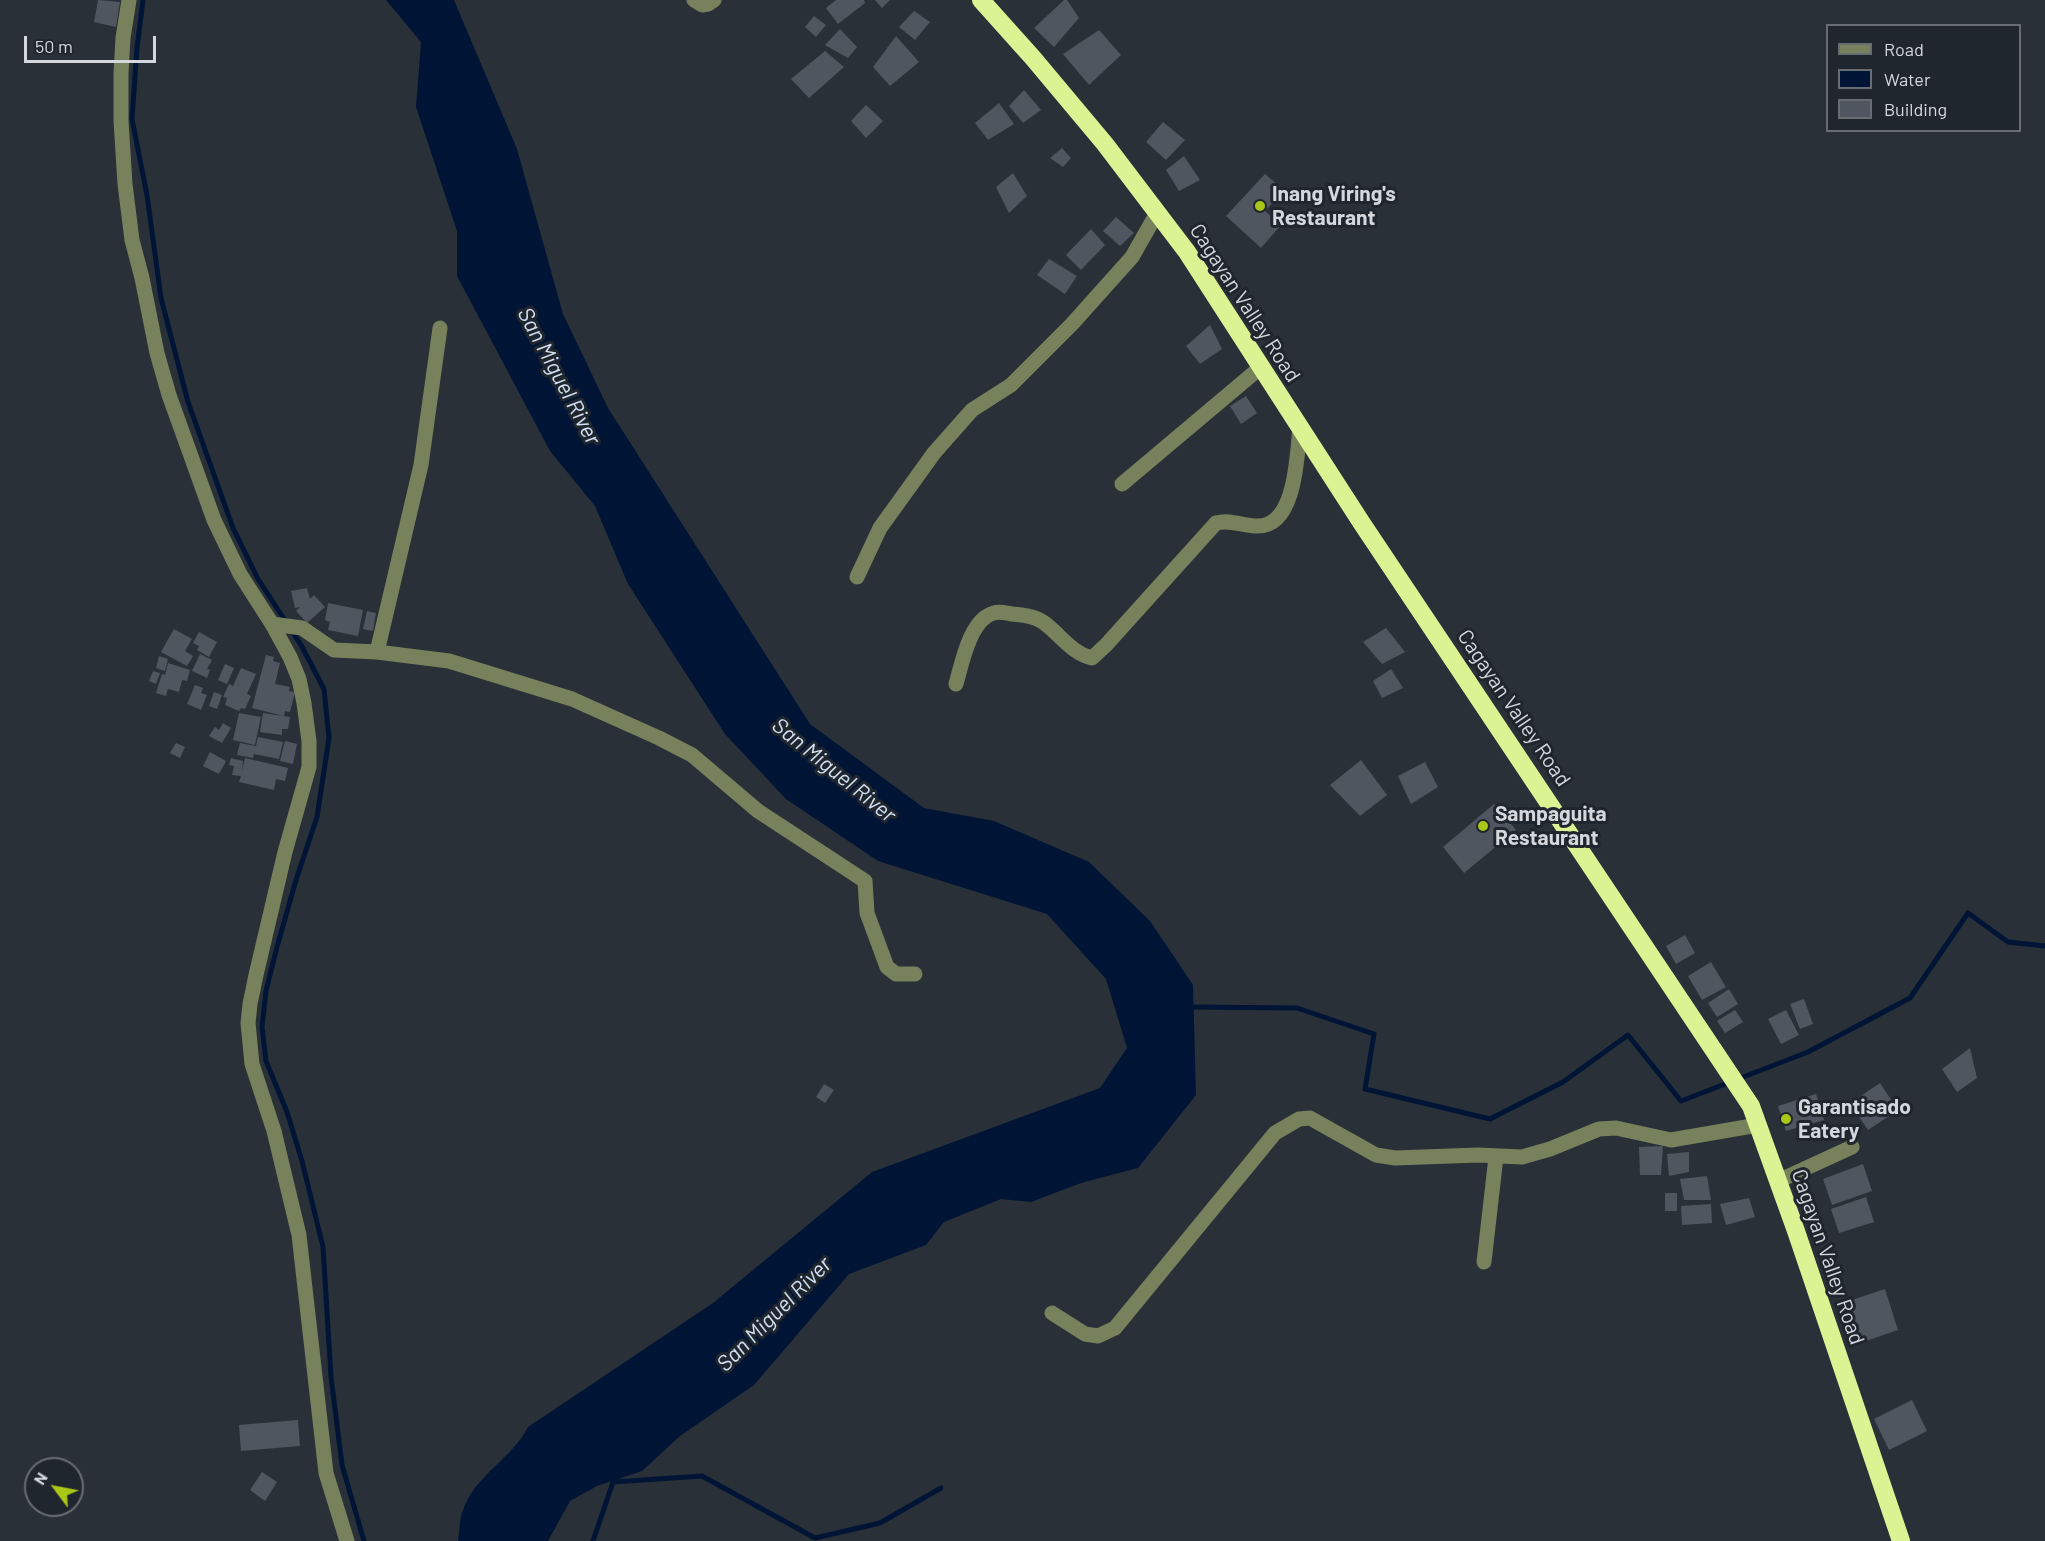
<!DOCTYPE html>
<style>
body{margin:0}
#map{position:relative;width:2045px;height:1541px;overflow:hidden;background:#293038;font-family:Barlow,sans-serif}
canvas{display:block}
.legend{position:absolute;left:1826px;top:24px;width:195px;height:108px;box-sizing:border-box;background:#20262e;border:2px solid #686d74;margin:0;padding:8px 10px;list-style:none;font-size:18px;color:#d4d8dd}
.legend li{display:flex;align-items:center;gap:12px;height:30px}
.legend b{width:30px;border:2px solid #686d74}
.north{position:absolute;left:24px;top:1457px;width:60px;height:60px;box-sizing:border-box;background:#20262e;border:2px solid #686d74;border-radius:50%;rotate:302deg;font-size:16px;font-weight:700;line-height:24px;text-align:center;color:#d4d8dd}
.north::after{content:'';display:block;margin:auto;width:21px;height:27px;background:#aac718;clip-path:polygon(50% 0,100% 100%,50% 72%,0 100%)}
.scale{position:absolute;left:24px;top:36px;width:132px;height:27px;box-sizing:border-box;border:3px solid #d4d8dd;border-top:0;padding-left:8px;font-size:18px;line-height:21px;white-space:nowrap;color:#d4d8dd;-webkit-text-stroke:4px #20262e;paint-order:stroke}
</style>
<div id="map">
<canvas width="2045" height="1541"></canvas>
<ul class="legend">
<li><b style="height:8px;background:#77815b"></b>Road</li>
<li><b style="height:16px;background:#001436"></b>Water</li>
<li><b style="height:16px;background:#4f565f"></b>Building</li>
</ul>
<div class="north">N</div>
<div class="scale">50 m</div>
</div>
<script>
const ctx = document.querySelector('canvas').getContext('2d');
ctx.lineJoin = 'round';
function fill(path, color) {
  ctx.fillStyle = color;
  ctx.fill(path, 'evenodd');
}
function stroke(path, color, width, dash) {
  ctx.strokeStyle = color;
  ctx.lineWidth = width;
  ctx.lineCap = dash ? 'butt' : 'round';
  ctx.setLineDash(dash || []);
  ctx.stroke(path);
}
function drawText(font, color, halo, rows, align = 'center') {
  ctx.font = font + ' Barlow,sans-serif';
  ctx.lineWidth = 6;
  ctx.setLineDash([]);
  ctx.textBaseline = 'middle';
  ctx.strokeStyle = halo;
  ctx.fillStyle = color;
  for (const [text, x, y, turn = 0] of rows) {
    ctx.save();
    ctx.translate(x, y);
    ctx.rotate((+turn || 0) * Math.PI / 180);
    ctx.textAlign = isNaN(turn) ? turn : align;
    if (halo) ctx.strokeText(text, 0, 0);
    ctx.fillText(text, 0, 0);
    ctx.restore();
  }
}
fill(new Path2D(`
 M386,0h68l63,149 46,165 45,94 202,316 114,84 70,13 95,41 61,59 43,64 3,110 -58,73 -57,15 -50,19 -30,-3 -57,23 -18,23 -77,29 -95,111 -74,51 -38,35 -45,15 -27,15 -22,40h-90c2,-9 1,-20 4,-28 11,-37 49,-53 66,-86l185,-124 159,-131 228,-84 27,-40 -21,-69 -59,-65 -169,-53 -92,-62 -61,-65 -97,-150 -33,-78 -45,-55 -93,-175v-45l-41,-124 5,-65z`), '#001436');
stroke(new Path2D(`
 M143,0l-6,48 -5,71 15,76 14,103 27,104 45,126 25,51 43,66 23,44 5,49 -12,79 -21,63 -19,67 -11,44 -4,36 4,34 21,51 15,49 21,86 8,130 11,88 22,76
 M1189,1007l108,1 77,26 -9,55 125,30 73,-37 65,-47 53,66 127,-49 102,-54 58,-85 40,29 37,4
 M593,1541l20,-59 89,-6 113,62 65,-15 61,-35`), '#001436', 5);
fill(new Path2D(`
 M98,0l22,2 -4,25 -22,-5z
 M836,0h28l1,3 -27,21 -12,-16z
 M875,0h15l-8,8z
 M1064,0h3l12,18 -25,29 -20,-19z
 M914,11l16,11 -15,18 -16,-13z
 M814,16l12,9 -10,12 -11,-10z
 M840,29l17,18 -9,11 -23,-13z
 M1099,30l22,25 -32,30 -26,-31z
 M896,36l23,26 -29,24 -17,-19z
 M825,51l19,16 -35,31 -18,-19z
 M1024,90l17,20 -18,13 -14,-17z
 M999,103l15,21 -26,16 -13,-17z
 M866,105l17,16 -17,17 -15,-17z
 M1163,122l22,18 -19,20 -20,-18z
 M1062,148l9,10 -8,9 -13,-9z
 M1184,156l16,24 -21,11 -13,-21z
 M1013,173l14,23 -18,17 -13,-26z
 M1265,174l19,16 -19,21 16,14 -20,23 -35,-32z
 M1116,217l18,16 -14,13 -17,-15z
 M1091,229l14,16 -24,25 -15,-15z
 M1049,259l28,17 -12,18 -28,-19z
 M1210,325l12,24 -22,15 -14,-18z
 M1246,396l11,17 -16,11 -11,-18z
 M307,588l3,11 4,-4 11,12 -18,16 -11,-12 4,-4 -5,1 -4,-17z
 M328,603l35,7 -5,26 -30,-6 2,-8 -5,-2z
 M367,611l9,2 -3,18 -10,-2z
 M1386,628l19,24 -23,12 -19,-22z
 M174,629l18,10 -7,12 8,5 -6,10 -26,-14z
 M199,632l18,10 -8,15 -12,-7 2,-4 -6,-3z
 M200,654l12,6 -5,9 3,1 -3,8 -15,-7z
 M266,655l8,2 -1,4 7,2 -5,21 15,3 -1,4 6,1 -5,20 -5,-1 -1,5 -32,-8z
 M159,656l9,3 -3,12 -9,-3z
 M168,663l22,7 -3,11 -5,-1 -3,12 -11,-3 -2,7 -10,-3 6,-19 3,1z
 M225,664l9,4 -7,16 -9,-4z
 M241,668l15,6 -9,20 4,2 -6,13 -4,-1 -2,3 -14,-6 2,-7 -4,-1 6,-13 4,2z
 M1391,669l12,19 -21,10 -9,-17z
 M153,671l7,2 -4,11 -7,-3z
 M195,685l8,3 -2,5 6,2 -6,15 -14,-6z
 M214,692l8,3 -5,14 -8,-3z
 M239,713l22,4 -6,28 -22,-5z
 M263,713l27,4 -2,12h-6v6l-22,-3z
 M223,723l8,5 -9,15 -13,-7 6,-9 4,3z
 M258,737l25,5 -4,17 -25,-5 -1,4 -16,-3 3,-12 16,3z
 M285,741l12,3 -4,20 -13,-3z
 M176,743l9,4 -5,11 -10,-5z
 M210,752l16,9 -7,13 -16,-8z
 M231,758l12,3 -1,10 3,-13 43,10 -3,13 -9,-2 -2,11 -35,-8 2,-6 -9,-1 2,-9 -5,-1z
 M1361,760l26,35 -27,21 -30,-31z
 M1425,762l13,25 -27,17 -13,-28z
 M1494,804l22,26 -52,43 -21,-26z
 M1685,935l10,18 -19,11 -10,-18z
 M1711,962l15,25 -24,13 -14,-24z
 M1729,989l9,15 -21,13 -9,-14z
 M1804,999l9,25 -13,5 -10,-25z
 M1735,1010l8,12 -18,11 -8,-12z
 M1786,1010l13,25 -18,9 -13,-25z
 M1970,1048l7,30 -20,14 -15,-23z
 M1880,1083l18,27 -30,20 -18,-27z
 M824,1084l10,6 -9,13 -9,-6z
 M1816,1094l8,26 -38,11 -8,-25z
 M1663,1146l-2,29h-21l-1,-28z
 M1689,1152v20l-20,4 -2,-22z
 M1863,1164l9,27 -40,14 -9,-26z
 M1707,1176l4,24h-27l-4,-21z
 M1665,1193h12v18h-12z
 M1866,1197l8,25 -35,11 -8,-24z
 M1749,1198l6,19 -29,8 -6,-21z
 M1711,1204l1,19 -30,2 -1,-19z
 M1885,1289l13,41 -41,14 -11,-34v-8z
 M1912,1400l15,31 -38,19 -15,-31z
 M298,1420l2,26 -59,5 -2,-26z
 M262,1472l15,10 -12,19 -15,-11z`), '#4f565f');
stroke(new Path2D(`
 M129,0l-6,38 -2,35v48l4,63 7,56 10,38 15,75 12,42 45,125 26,54 32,50 18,33 9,22 5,24 5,38v26l-24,85 -29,123 -6,29 -2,19 4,41 22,67 25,104 27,238 21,68
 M694,0l8,5 6,-1 6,-4
 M1122,484l139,-117
 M857,577l23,-49 54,-75 38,-43 39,-25 61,-61 60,-67 25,-44
 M272,624l30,4 32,22 43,2 72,9 123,38 87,39 33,17 66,56 107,70 2,32 20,54 9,7h19
 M377,652l44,-187 19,-137
 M956,684c6,-21 14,-65 38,-71 5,-2 12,0 18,1 11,1 22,2 31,8 17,12 28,31 49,36l14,-13 110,-122c14,-4 27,3 42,3 38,0 39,-71 42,-99
 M1778,1181l74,-34
 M1484,1262l12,-105
 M1052,1313l33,21 13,2 17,-8 160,-195 24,-14 11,-1 66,37 19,3 83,-3 44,2 28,-8 49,-20 17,-1 55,12 87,-15`), '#77815b', 15);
stroke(new Path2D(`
 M981,0l52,58 72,86 82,108 174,270 390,584 45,125 105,310`), '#dcf393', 18);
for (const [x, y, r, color] of [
 [1260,206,6,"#aac718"],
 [1483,826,6,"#aac718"],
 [1786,1119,6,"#aac718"]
]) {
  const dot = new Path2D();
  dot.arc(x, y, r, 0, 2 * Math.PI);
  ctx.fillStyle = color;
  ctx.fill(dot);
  stroke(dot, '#20262e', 2);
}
drawText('bold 21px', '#d4d8dd', '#20262e', [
 ["Inang Viring's",1272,194],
 ["Restaurant",1272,218],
 ["Sampaguita",1495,814],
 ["Restaurant",1495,838],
 ["Garantisado",1798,1107],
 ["Eatery",1798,1131]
], 'left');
drawText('21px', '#d4d8dd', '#20262e', [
 ["Cagayan Valley Road",1245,303,57],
 ["Cagayan Valley Road",1514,708,56],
 ["Cagayan Valley Road",1828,1257,71]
]);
drawText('italic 22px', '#d1e0f3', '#20262e', [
 ["San Miguel River",559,376,62],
 ["San Miguel River",834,770,39],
 ["San Miguel River",774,1314,-45]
]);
</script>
